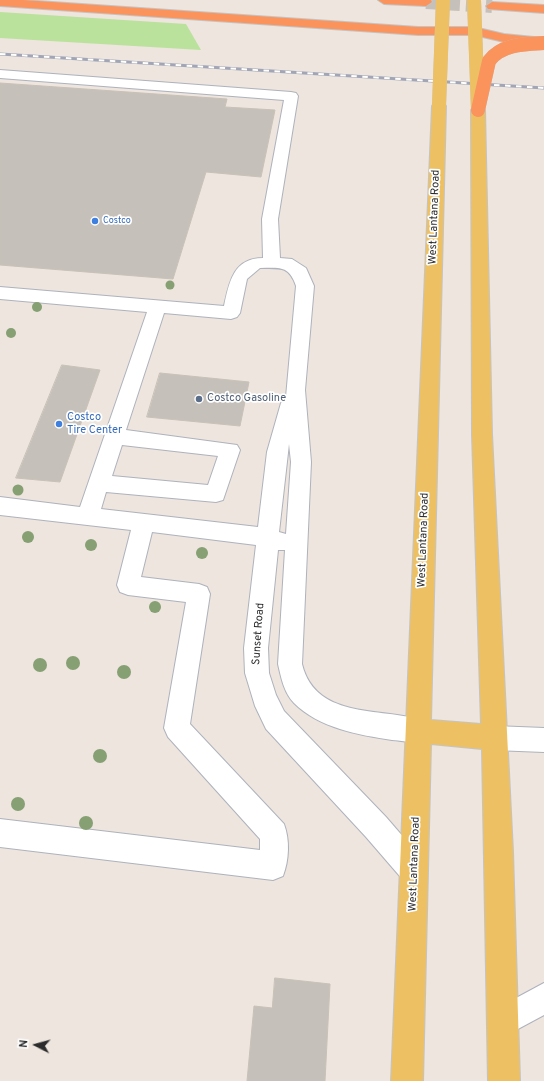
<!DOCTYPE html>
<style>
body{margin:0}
#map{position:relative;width:544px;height:1081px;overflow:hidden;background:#ede5de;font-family:Overpass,sans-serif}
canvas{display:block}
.north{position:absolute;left:16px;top:1025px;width:40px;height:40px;-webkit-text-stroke:3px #fff;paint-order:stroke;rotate:276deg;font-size:11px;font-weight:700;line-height:16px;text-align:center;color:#2c2c2c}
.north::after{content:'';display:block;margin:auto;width:14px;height:18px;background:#2c2c2c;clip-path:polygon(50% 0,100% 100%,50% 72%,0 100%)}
</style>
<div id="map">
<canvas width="544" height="1081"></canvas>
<div class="north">N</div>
</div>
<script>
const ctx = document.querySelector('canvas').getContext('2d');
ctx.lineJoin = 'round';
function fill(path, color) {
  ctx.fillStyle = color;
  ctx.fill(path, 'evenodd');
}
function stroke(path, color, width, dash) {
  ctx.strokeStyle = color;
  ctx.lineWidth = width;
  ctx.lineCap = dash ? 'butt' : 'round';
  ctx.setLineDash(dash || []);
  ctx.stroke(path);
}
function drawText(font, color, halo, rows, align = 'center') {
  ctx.font = font + ' Overpass,sans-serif';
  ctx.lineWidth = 3.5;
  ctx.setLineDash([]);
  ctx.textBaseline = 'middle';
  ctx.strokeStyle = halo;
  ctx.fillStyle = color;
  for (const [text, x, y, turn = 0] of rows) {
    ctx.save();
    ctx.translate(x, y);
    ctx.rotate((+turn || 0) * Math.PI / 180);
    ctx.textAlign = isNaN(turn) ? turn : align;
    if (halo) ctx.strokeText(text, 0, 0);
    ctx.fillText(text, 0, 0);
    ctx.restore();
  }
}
fill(new Path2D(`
 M0,12l186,12 15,26 -201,-12z`), '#bae29c');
const building = new Path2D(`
 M0,83l227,16 -2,8 50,3 -14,67 -55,-5 -33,107 -173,-14z
 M62,365l38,5 -40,112 -44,-4z
 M160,373l89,9 -9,44 -93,-9z
 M275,978l55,6 -5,97h-78l7,-75 18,2z`);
fill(building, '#c6c0ba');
stroke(building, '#c8c1b8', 1);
stroke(new Path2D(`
 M426,2l66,4`), '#c6c0ba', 14, [14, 6]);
const minor = new Path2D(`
 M0,70l291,22 5,1 2,3 -20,123 2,39 12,1 14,9 8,18 -9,104 6,72 -9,202c14,58 84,42 126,58l4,9 -4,9c-12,4 -23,1 -36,0 -33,-5 -73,-12 -98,-37 -10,-10 -13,-26 -16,-39l7,-114h-7l-10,98 1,25 7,22 8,16 102,106 38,44 4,10 -4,10 -10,4 -10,-4 -38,-44 -100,-108 -11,-23 -10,-33 -1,-25 12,-103 -104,-13 -11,45 58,7 8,3 3,7 -20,130 94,100c6,16 5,36 -1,52l-10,4 -273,-33v-28l260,31v-11l-92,-102 -4,-9 22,-126 -58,-7 -8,-3 -3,-7 14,-55 -131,-15v-18l80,10 67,-195 -147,-13v-12l224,19c5,-23 9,-48 39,-48l-1,-39 22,-119 -284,-22zM260,268c19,0 29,-3 36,18l-10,111 -5,6 -14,49 -9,75 -157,-18 5,-17 110,10 7,-2 17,-50 -3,-5 -111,-15 38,-117 67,6 6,-2 3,-4 7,-34zM289,444l2,18 -5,72 -7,-2zM122,445l96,11 -10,29 -96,-9z
 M494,726l50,2v24l-50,-2 -9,-3 -4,-9 4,-9z
 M544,983v32l-41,22 -11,-4 -4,-11 4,-11z`);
const major = new Path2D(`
 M439,102l5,1 2,3 -15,614 50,4 -9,-290 -1,-324 2,-3h10l2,3 7,324 21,418 7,229h-32l-6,-332 -51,-5 -8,337h-32l41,-975 2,-3z`);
const highway = new Path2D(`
 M0,0h23l395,27h56l30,7 40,4v8l-40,-4 -30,-7h-56l-418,-29z
 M378,0h53l1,2 -6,4 -42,-2z
 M492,2l52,3v8l-56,-4 -2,-3z`);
stroke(minor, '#aeb2bc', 2);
stroke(major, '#c4c4c4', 2);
stroke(highway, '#c4c4c4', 2);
fill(minor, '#fff');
fill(major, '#edc163');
fill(highway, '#fa935c');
const rail = new Path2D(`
 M0,54l544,34`);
stroke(rail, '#a1a5b5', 3);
stroke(rail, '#fff', 2, [5.5]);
const majorBridge = new Path2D(`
 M474,0l4,110
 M439,106l4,-106`);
const highwayBridge = new Path2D(`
 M478,110l11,-49c12,-17 37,-17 55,-18`);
stroke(majorBridge, '#c4c4c4', 14, []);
stroke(highwayBridge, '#c4c4c4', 14, []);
stroke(majorBridge, '#edc163', 14);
stroke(highwayBridge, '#fa935c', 14);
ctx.fillStyle = '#86a073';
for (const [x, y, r] of [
 [170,285,4.5],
 [37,307,5],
 [11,333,5],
 [18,490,5.5],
 [28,537,6],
 [91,545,6],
 [202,553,6],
 [155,607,6],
 [73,663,7],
 [40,665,7],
 [124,672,7],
 [100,756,7],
 [18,804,7],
 [86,823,7]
]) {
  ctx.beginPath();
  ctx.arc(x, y, r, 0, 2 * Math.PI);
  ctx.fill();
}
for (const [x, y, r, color] of [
 [95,221,4,"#3f7fe0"],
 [199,399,4,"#5c6f8a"],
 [59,424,4,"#3f7fe0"]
]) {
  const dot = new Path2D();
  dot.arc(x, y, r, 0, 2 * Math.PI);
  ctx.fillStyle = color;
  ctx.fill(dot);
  stroke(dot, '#fff', 1.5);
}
drawText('9px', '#366cbe', '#fff', [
 ["Costco",103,221]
], 'left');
drawText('11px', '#2c2c2c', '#fff', [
 ["West Lantana Road",435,217,-88],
 ["West Lantana Road",424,540,-88],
 ["Sunset Road",259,634,-86],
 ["West Lantana Road",415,864,-88]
]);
drawText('11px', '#4e5e75', '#fff', [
 ["Costco Gasoline",207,399]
], 'left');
drawText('11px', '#366cbe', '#fff', [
 ["Costco",67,418],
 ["Tire Center",67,431]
], 'left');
</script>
